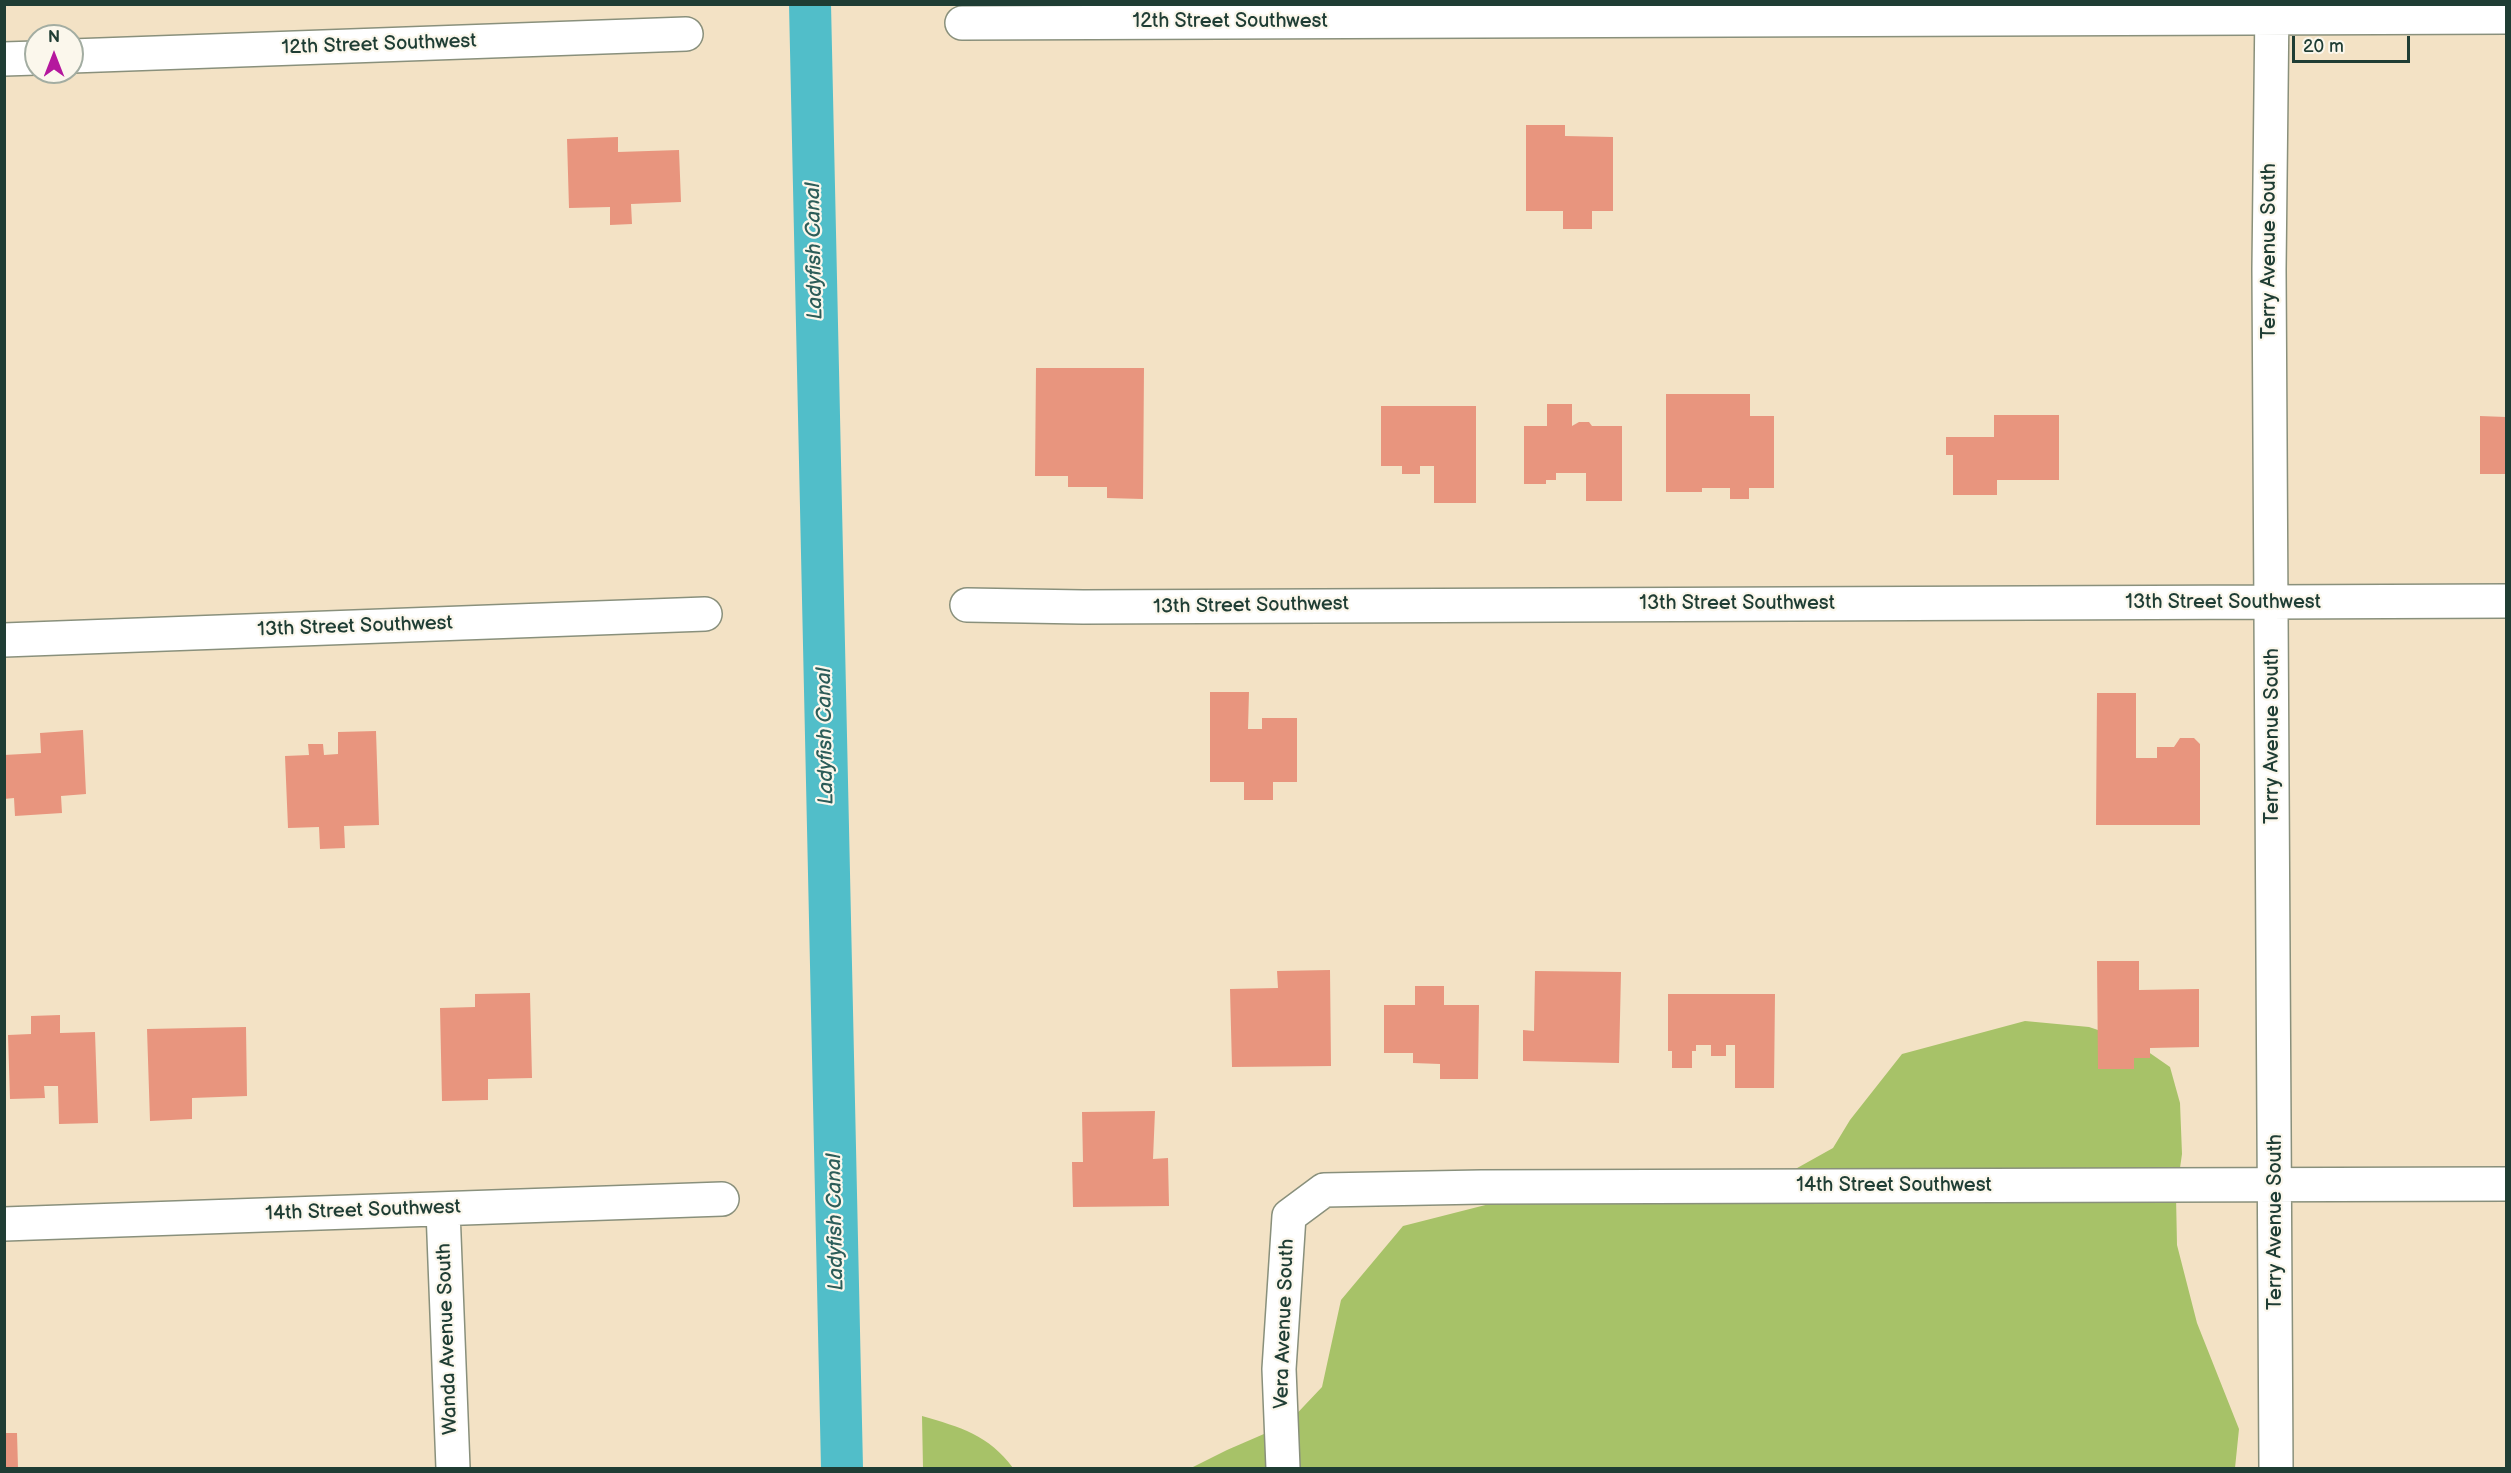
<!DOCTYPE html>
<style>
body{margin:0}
#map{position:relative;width:2511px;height:1473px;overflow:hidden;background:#f3e2c5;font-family:"Balsamiq Sans",sans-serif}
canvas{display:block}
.frame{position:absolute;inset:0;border:6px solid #1f3d34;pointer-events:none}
.north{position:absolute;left:24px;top:24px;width:60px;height:60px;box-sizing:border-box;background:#fbf7ec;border:2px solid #a3ada2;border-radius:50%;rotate:0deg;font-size:16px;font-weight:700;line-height:24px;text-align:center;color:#1f3d34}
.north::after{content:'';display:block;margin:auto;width:21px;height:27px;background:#b5179e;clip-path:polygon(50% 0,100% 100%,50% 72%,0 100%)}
.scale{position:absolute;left:2292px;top:36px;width:118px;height:27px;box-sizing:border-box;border:3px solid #1f3d34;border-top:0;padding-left:8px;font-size:18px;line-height:21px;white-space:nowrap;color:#1f3d34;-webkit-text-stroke:4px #fbf7ec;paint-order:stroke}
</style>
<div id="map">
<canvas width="2511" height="1473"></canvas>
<div class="frame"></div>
<div class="north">N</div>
<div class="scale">20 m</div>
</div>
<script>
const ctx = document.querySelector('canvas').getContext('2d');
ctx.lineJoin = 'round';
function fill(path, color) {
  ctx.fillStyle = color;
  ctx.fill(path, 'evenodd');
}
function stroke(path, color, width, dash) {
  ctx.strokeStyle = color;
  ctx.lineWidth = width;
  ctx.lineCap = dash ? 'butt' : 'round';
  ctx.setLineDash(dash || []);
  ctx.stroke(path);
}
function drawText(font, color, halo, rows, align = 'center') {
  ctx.font = font + ' "Balsamiq Sans",sans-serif';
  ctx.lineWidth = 4.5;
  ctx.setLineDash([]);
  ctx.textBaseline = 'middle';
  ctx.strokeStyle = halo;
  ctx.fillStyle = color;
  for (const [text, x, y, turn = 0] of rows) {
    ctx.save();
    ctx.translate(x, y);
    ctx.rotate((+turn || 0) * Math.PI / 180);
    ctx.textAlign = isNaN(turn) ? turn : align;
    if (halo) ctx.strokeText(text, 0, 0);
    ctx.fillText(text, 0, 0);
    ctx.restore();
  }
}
fill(new Path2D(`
 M2025,1021l64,6 45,15 36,25 10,36 2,51 -6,42 1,49 20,78 42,106 -4,39h-1044l36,-18 60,-26 35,-37 19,-87 62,-74 110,-28 243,-7 77,-43 17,-28 52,-66z
 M922,1416c38,11 67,19 91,52h-90z`), '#a7c268');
stroke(new Path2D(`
 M810,4l32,1464`), '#51bec9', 42);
fill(new Path2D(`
 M1526,125h39v11l48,1v74h-21v18h-29v-18h-37z
 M618,137v15l61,-2 2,52 -50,2 1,20 -22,1v-18l-41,1 -2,-69z
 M1036,368h108l-1,131 -36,-1v-11h-39v-11h-33z
 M1666,394h84v22h24v72h-25v11h-19v-11h-28v4h-36z
 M1547,404h25v22l7,-4h10l3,4h30v75h-36v-28h-30v7h-10v4h-22v-58h23z
 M1381,406h95v97h-42v-37h-14v8h-18v-8h-21z
 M1994,415h65v65h-62v15h-44v-40h-7v-18h48z
 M2480,416l26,1v57h-26z
 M1210,692h39l-1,37h14v-11h35v64h-24v18h-29v-18h-34z
 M2097,693h39v65h21v-11h17l6,-9h14l6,6v81h-104z
 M83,730l3,64 -25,2 1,17 -47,3 -1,-18 -10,1v-44l37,-2 -1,-20z
 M376,731l3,94 -35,1 1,22 -25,1 -1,-22 -31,1 -3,-72 24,-1 -1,-11h15l1,11 14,-1v-22z
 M2097,961h42v29l60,-1v58l-49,1v10h-16v11h-36z
 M1330,970l1,96 -99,1 -2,-78 48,-1 -1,-17z
 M1535,971l86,1 -2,91 -96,-2v-31l11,1z
 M1415,986h29v19h35l-1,74h-38v-15l-27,-1v-10h-29v-48h31z
 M530,993l2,85 -44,1v21l-46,1 -2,-93 35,-1v-13z
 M1668,994h107l-1,94h-39v-43h-9v11h-15v-11h-15v6h-4v17h-20v-17h-4z
 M60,1015v18l35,-1 3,91 -39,1 -1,-38h-14l1,12 -35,1 -2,-64 23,-1v-18z
 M246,1027l1,69 -55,2v21l-42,2 -3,-92z
 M1155,1111l-2,48 15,-1 1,48 -96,1 -1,-45h11l-1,-50z
 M4,1433h13l1,35h-14z`), '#e8957e');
const minor = new Path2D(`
 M2272,4l-3,265 7,1199
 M962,23l1544,-6
 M72,56l614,-22
 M4,59l32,-1
 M967,605l116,2 1423,-6
 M4,640l701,-26
 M443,1210l10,258
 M4,1224l718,-25
 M1283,1468l-4,-99 10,-153 35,-26 157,-3 1025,-3`);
stroke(minor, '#89907c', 36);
stroke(minor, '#fff', 33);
drawText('20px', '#1f3d34', '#fbf7ec', [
 ["12th Street Southwest",1230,22],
 ["12th Street Southwest",379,45,-2],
 ["Terry Avenue South",2270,251,-90],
 ["13th Street Southwest",2223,603],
 ["13th Street Southwest",1737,604],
 ["13th Street Southwest",1251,606,-1],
 ["13th Street Southwest",355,627,-2],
 ["Terry Avenue South",2273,736,-90],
 ["14th Street Southwest",1894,1186],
 ["14th Street Southwest",363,1211,-2],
 ["Terry Avenue South",2276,1222,-90],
 ["Vera Avenue South",1285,1324,-88],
 ["Wanda Avenue South",448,1339,-92]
]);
drawText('italic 21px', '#2c5d59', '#fbf7ec', [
 ["Ladyfish Canal",815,251,-91],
 ["Ladyfish Canal",826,736,-91],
 ["Ladyfish Canal",836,1222,-91]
]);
</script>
